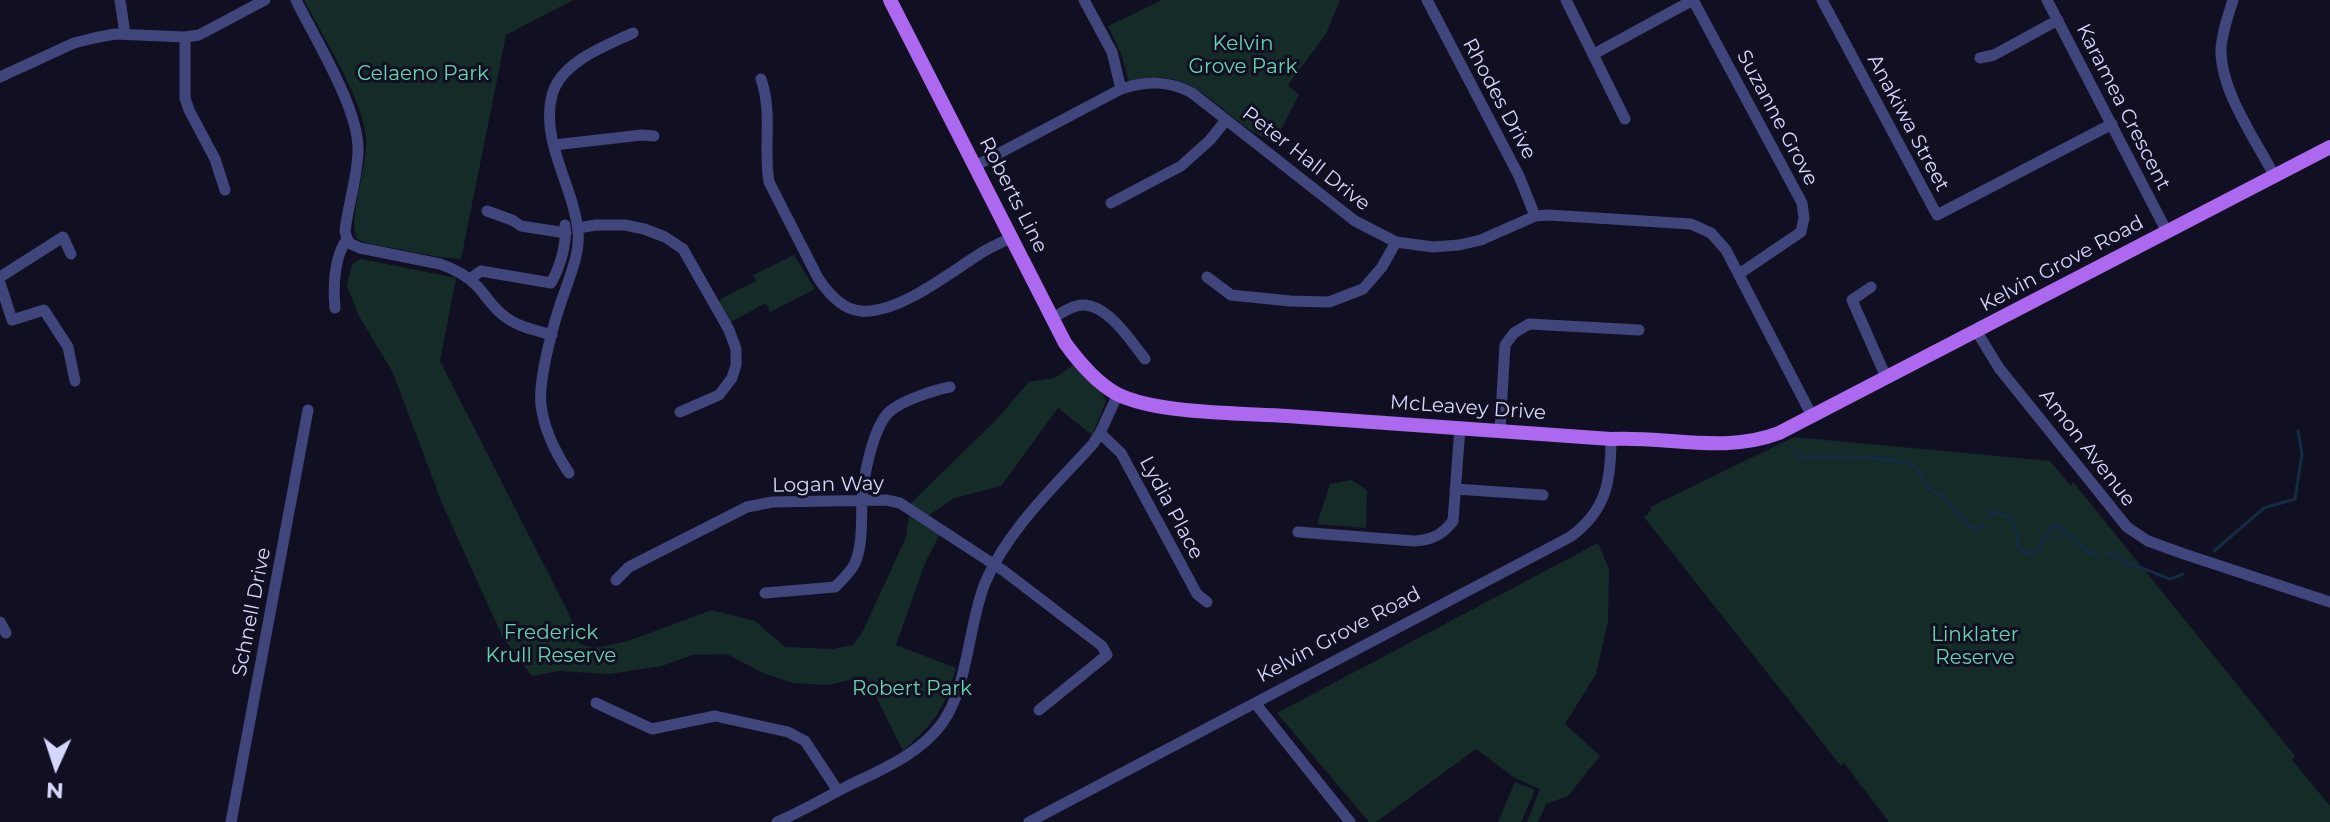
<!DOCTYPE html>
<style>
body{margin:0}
#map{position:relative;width:2330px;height:822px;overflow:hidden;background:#111022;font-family:Montserrat,sans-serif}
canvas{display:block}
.north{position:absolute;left:16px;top:726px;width:80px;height:80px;-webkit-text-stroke:6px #111022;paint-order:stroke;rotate:183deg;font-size:22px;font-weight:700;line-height:32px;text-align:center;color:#d5d6fb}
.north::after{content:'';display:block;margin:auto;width:28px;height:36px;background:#d5d6fb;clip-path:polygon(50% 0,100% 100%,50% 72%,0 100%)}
</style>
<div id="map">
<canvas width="2330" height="822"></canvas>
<div class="north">N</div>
</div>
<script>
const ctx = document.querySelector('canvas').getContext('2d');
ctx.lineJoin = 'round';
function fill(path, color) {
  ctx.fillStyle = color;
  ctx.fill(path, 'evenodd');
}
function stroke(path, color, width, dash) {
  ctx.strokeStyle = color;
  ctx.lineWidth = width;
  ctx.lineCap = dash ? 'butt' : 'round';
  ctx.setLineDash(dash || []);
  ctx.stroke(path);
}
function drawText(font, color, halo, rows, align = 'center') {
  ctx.font = font + ' Montserrat,sans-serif';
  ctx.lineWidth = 6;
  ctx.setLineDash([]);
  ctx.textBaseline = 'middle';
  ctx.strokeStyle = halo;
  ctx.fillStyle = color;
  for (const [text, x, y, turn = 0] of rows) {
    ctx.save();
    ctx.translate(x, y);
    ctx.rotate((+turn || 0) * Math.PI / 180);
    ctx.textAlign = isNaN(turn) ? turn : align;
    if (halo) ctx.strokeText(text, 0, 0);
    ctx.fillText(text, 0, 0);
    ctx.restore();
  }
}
fill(new Path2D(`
 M304,0h269l-67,35 -45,224 -22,-2 -73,-14 -9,-4c-10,-22 12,-74 9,-103 -4,-38 -44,-101 -62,-136z
 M1162,0h178l-14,34 -38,51 11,10 -25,47c-10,-4 -20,-9 -28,-15 -39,-28 -64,-63 -117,-44l-7,-27 -14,-30z
 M794,255l21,34 -45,23 -4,-9 -41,22 -10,-19 7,-8 34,-17 -3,-6z
 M361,259l95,19 -16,83 128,251 12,32 14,4 34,-7 84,-31 43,11 30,26 48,2 20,-4 10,-14 43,-94 5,-34 85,-83 33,-38 26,-4 18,-13 29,27 4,9 -14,34 -34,-27 -57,78 -47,12 -29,20 17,12 -17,33 -29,82 60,23c-13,43 -19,52 -53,83l-37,-75 -38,9 -35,-2 -30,-10 -36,-19 -35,1 -30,11 -53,8 -50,-3 -27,5 -30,-40 -60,-133 -49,-130 -34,-57 -12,-30 5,-22z
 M1794,437l256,24 21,25 2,-4 222,274 -3,4 38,46v16h-441l-45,-59 -3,3 -197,-249 8,-7 -2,-3z
 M1351,480l16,10 -1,38 -49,-4 13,-40z
 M1598,543l11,26 -1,52 -12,53 -31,50 35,32 -32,40 -22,8 -8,18h-11l13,-33 -25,-11 -39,-29 -100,73h-7l-92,-109z
 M1515,782l20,8 -14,32h-23z`), '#142b28');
stroke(new Path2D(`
 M1795,449l6,8c26,0 91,-2 112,9 9,5 8,13 14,20 3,4 11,7 15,10 12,10 22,31 37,33l4,-4
 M1988,517l6,-5 16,5 8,20 -1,7c5,8 9,10 19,9l14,-25 9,-1c14,10 23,24 39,28
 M2214,551l50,-43 31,-9 7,-45 -4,-23
 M2107,554l3,-1 16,9 44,17 13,-5`), '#132b43', 3);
stroke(new Path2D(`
 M120,0l5,34
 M296,0c19,39 64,110 62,152 -1,27 -10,53 -13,79l2,8c-13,18 -14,48 -12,69
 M1084,0l28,52 9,37
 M1427,0l92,176 16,40
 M1566,0l59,119
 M1693,0l109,203 2,15 -3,14 -62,42
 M1822,0l115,215 175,-91
 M2047,0l120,232
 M2233,0c-5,16 -11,32 -12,49 -1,41 34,90 53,126
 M185,37v61l4,12 26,49 10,31
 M1594,54l99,-54
 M1980,58l14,-3 64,-35
 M0,77l74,-34 20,-5 21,-4 70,3 14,-2 66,-35
 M761,79c12,34 2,69 8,103l49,96c10,15 24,32 43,33 37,3 87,-37 117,-56 10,-7 22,-12 33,-17
 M554,145l88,-10 12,1
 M975,166l146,-77c25,-8 47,-9 71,4l163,128 41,21 37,5 26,-2 22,-5 54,-24 14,-1 142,9 20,9 15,17 86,166
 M1111,203l70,-37 29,-26 16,-20
 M487,211l25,9 9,6 45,7
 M578,228l18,-3h29l19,4 21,8 18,12 46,81 7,19v16l-4,13 -13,17 -39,17
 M347,239l4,5 9,4 80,16c15,5 27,11 38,23 9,10 15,21 26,29 14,11 31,14 48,19
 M0,277l63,-40 8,17
 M1207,277l24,18 59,6 39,1 34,-13 19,-22 14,-25
 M470,279l11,-8 70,12c9,-16 16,-39 14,-58
 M0,283l12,37 32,-10 24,37 7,34
 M1871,287l-19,13 34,77
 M1053,318c8,-5 20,-13 30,-13 25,0 48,36 62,54
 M1977,332l22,36 128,159 21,14 36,13 146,48
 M1500,430l5,-85 9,-12 15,-9 110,6
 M1100,433l21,20 76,141 10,8
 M569,473c-14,-21 -25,-43 -28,-68 -3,-27 14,-88 24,-114 6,-18 15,-39 13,-59 -4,-46 -38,-90 -26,-137 9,-33 53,-49 81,-62
 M1455,489l88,6
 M1298,532l116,9c18,-1 28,-6 39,-20l7,-94
 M616,580l13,-13 118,-60 25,-5 114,-2 14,3 104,68 98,75 5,9 -68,55
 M765,593l70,-6c7,-7 16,-15 20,-24 8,-19 6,-41 7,-61 1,-24 10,-71 26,-89 12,-12 46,-23 62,-26
 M0,622l6,11
 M596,703l56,26 63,-13 73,16 17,9 33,50
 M1255,703l95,119
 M231,822l77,-412
 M777,822c23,-10 44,-22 65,-33 35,-18 77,-33 101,-67 25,-36 25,-96 42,-139 23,-54 69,-96 108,-139l7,-11 18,-39
 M1029,822l541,-285c36,-26 41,-55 41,-98`), '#40457c', 11);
stroke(new Path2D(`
 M890,0l175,343c14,19 31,40 52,51 40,20 124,19 170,22 108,7 216,16 324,23 57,-3 113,15 168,-6l551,-286`), '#ac68ef', 14);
drawText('20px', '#69d3ac', '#111022', [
 ["Kelvin",1243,44],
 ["Grove Park",1243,67],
 ["Celaeno Park",423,74],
 ["Frederick",551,633],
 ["Krull Reserve",551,656],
 ["Linklater",1975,635],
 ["Reserve",1975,658],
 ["Robert Park",912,689]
]);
drawText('20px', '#d5d6fb', '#111022', [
 ["Rhodes Drive",1499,99,62],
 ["Karamea Crescent",2123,107,63],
 ["Suzanne Grove",1777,118,62],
 ["Anakiwa Street",1908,123,62],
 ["Peter Hall Drive",1306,159,38],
 ["Roberts Line",1013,195,63],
 ["Kelvin Grove Road",2062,264,-28],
 ["McLeavey Drive",1468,408,4],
 ["Amon Avenue",2087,448,52],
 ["Logan Way",828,485,-1],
 ["Lydia Place",1171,508,62],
 ["Schnell Drive",252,612,-79],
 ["Kelvin Grove Road",1339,635,-28]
]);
</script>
